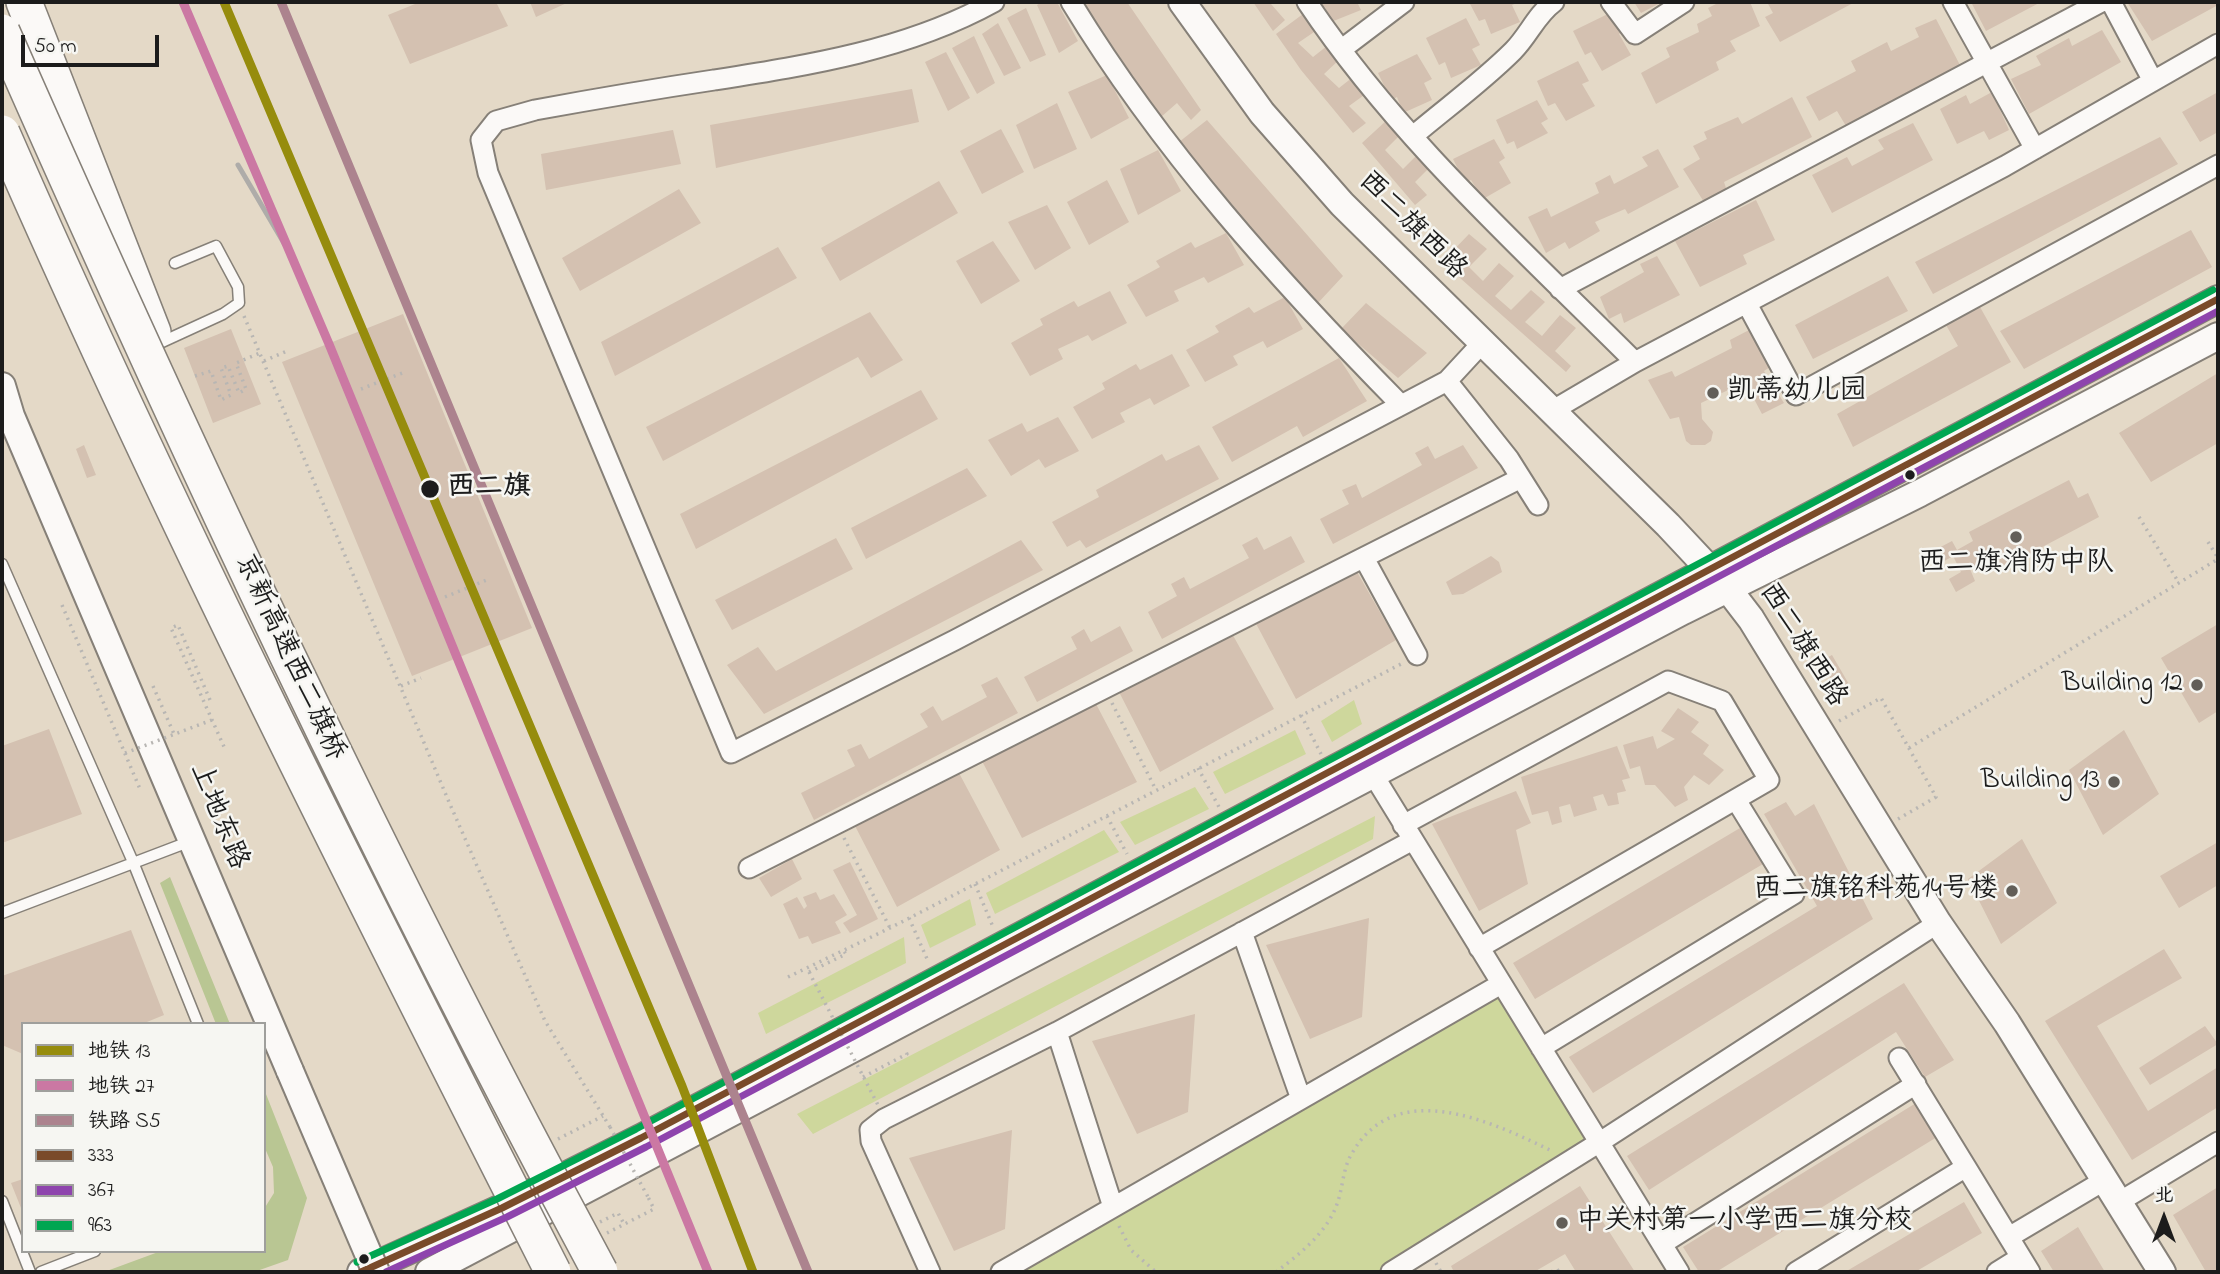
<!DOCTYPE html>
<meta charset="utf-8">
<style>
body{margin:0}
#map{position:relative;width:2220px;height:1274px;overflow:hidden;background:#e4d9c7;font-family:"Indie Flower","LXGW WenKai TC",sans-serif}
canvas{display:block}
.frame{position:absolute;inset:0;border:4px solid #1c1c1c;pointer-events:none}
.legend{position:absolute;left:21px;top:1022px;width:245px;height:231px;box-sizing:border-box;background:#f6f6f2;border:2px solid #9f9f9c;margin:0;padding:9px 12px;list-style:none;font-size:21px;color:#1c1c1c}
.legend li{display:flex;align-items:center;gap:14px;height:35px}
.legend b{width:35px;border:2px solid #9f9f9c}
.north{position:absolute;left:2129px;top:1183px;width:70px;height:70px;-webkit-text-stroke:5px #f6f6f2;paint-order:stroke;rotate:0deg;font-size:19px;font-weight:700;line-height:28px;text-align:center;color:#1c1c1c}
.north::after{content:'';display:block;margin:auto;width:24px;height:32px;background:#1c1c1c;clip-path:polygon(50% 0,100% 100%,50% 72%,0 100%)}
.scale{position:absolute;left:21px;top:35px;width:138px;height:32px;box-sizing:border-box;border:4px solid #1c1c1c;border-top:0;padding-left:9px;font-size:21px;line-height:24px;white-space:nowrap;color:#1c1c1c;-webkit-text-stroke:5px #f6f6f2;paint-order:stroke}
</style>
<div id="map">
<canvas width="2220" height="1274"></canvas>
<div class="frame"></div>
<ul class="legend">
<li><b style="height:9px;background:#968c0d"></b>地铁 13</li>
<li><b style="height:9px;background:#cb78a3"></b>地铁 27</li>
<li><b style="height:9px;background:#ac838e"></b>铁路 S5</li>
<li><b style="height:9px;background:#7a4b2a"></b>333</li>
<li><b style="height:9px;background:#8e44ad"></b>367</li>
<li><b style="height:9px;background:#00a651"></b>963</li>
</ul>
<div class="north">北</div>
<div class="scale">50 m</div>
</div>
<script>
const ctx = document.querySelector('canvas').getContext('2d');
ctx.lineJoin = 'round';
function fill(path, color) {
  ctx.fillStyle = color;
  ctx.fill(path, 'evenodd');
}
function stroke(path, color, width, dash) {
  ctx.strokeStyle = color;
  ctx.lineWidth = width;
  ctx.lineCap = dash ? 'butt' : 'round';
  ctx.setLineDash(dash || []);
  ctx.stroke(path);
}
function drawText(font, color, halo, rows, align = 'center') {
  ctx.font = font + ' "Indie Flower","LXGW WenKai TC",sans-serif';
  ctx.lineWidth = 5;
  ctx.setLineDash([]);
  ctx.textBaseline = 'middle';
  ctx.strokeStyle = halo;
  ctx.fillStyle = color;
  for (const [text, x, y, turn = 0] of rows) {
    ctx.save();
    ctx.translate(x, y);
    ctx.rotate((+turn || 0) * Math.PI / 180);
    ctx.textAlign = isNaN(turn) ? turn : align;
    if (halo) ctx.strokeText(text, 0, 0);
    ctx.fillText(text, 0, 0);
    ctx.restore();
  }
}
fill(new Path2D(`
 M1354,700l8,24 -30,18 -11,-21z
 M1295,730l11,24 -81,40 -12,-22z
 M1195,787l14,22 -74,36 -15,-23z
 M1375,816l-2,23 -560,295 -16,-20z
 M1104,830l15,22 -124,62 -9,-21z
 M970,899l6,26 -46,23 -9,-23z
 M904,937l2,26 -140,71 -8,-21z
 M1501,984l99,158 -209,130h-390z`), '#ced79c');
fill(new Path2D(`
 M170,877l60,147h-14l-56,-141z
 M264,1089l43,109 -19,62 -34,12h-150l57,-21h103v-42l10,-16 -1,-26 -9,-21z`), '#b9c693');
fill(new Path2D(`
 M420,2h76l12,24 -98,38 -22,-49z
 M530,2h39l-33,15z
 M1042,2h15l21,39 -19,12 -22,-48z
 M1082,2h45l74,108 -10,10 -14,-17 -16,14z
 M1253,2h21l-3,2 14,16 -12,11z
 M1315,2h42l4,8 -30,12 -6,-15 -6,2z
 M1469,2h50l-7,3 8,17 -29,12 -6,-15 -6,2z
 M1634,2h28l-21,11z
 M1720,2h30l10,24 -30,15 6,10 -20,11 3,8 -63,34 -15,-31 29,-16 -4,-9 33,-16 -2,-8 15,-8 -4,-8z
 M1767,2h88l-75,40 -15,-25 8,-4z
 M1971,2h70l-55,29z
 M2127,2h91v3l-66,36z
 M1026,8l20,47 -16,7 -23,-44z
 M1614,11l11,19 -6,4 12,21 -29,16 -11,-19 -6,3 -12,-24z
 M1303,14l14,16 -19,13 15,14 14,-11 13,13 -16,15 15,14 14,-11 14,16 -18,13 17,17 -13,10 -52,-63 -25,-36z
 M1466,18l14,27 -8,4 9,16 -30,13 -6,-16 -6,3 -13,-27z
 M1936,19l25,48 -115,59 -9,-15 -18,10 -13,-24 50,-26 -5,-10 36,-19 4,9 28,-14 -4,-9z
 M998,23l23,45 -17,8 -22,-42z
 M2102,30l19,32 -92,52 -18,-35 30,-14 -5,-9 33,-18 3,8z
 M974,36l21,47 -18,11 -25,-46z
 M946,52l24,46 -22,13 -23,-49z
 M1417,54l15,25 -8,4 8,17 -29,13 -6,-16 -6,3 -13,-27z
 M1578,61l11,20 -7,3 13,22 -29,15 -11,-18 -7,3 -11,-25z
 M1107,75l22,43 -38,21 -23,-47z
 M912,89l7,33 -203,46 -6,-43z
 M1992,92l17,38 -20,10 -5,-9 -27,13 -17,-35 26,-14 4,9z
 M2218,92v40l-18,10 -18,-30z
 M1792,97l20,40 -88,45 3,9 -23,11 -21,-33 17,-10 -7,-13 14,-7 -3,-7 34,-15 4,7z
 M1537,100l11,19 -7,4 7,10 -31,16 -3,-8 -7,3 -11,-24z
 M1057,103l20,46 -43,20 -18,-44z
 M1207,120l136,156 -26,28 -138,-162z
 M1387,120l13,15 -15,15 18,19 14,-14 13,12 -15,15 12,13 -12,10 -53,-62z
 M1913,123l20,37 -101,53 -20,-38 35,-18 5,9 32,-17 -6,-9z
 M1001,129l23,43 -42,22 -22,-43z
 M673,130l8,34 -135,26 -5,-36z
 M2160,137l18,27 -245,130 -18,-32z
 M1494,139l11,19 -6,4 12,21 -28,16 -12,-19 -6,3 -12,-24z
 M1658,149l21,38 -51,27 -3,-5 -30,13 5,9 -31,18 -4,-7 -19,11 -18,-36 19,-9 4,9 48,-24 -4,-10 15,-8 4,9 34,-18 -6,-9z
 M1158,150l23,41 -43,24 -18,-46z
 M1107,180l22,42 -40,23 -22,-43z
 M939,181l19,32 -118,68 -19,-33z
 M679,189l22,34 -121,68 -18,-33z
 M1756,200l19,40 -32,15 4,9 -47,23 -25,-46z
 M1047,205l24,43 -36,22 -27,-48z
 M2191,230l21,37 -188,102 -24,-38z
 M1226,233l18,32 -36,18 -4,-6 -30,14 5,10 -33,16 -19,-32 33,-18 -4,-6 35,-19 4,6z
 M1469,234l18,15 -18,18 14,14 16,-18 15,13 -19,20 16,14 20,-20 14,12 -20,20 17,14 18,-21 16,13 -21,23 16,15 -5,6 -124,-110z
 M993,241l27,40 -39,23 -25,-43z
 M778,247l19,31 -182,98 -14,-34z
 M1657,256l23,39 -56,28 -3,-10 -12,6 -9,-22 44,-25 -4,-8z
 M1888,276l20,35 -95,48 -18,-34z
 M1110,291l17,32 -35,18 -4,-6 -30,14 5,10 -33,17 -19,-33 32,-18 -3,-6 34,-18 4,6z
 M1285,297l18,32 -36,19 -4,-7 -30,15 5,9 -33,17 -19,-32 33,-18 -4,-6 34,-19 5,6z
 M1366,303l61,50 -29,25 -57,-49z
 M1980,307l31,55 -158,85 -16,-33 121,-68 -12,-21z
 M870,312l33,48 -32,18 -13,-21 -195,104 -17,-34z
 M403,314l129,314 -120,48 -130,-314z
 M231,329l30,75 -48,19 -29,-75z
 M1751,329l19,38 -6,4 20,32 -22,11 -17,-32 -44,21 1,16 11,13 -2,9 -6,4h-14l-5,-4 -7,-24 -9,2 -22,-39 24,-9 3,6 57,-29 -2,-8z
 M1172,354l18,32 -36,19 -4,-7 -30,15 5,9 -33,17 -19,-32 32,-18 -3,-6 34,-19 4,6z
 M1339,358l28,43 -64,36 -6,-11 -65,36 -20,-35z
 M2218,373v70l-67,39 -32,-49z
 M921,390l17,29 -242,130 -16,-35z
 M1058,417l21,34 -34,17 -6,-9 -28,17 -23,-36 34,-17 5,9z
 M84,445l12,30 -9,3 -11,-29z
 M1199,445l20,34 -133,69 -6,-8 -13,7 -15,-25 47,-25 -3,-7 66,-36 4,7z
 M1463,445l15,23 -145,76 -13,-25 29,-15 -7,-14 14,-6 6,14 60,-33 -7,-12 13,-7 7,13z
 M967,468l20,28 -121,63 -15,-31z
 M2069,480l9,18 10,-5 11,24 -104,55 -6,-13 -19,10 5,12 -19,11 -7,-13 12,-7 -8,-16 -12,7 -6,-13 17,-9 5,9 16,-9 -4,-9z
 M1291,536l14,26 -143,77 -14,-27 29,-16 -6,-12 13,-7 6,12 59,-31 -7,-13 15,-8 7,13z
 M836,538l17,31 -121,61 -17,-30z
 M1021,540l22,30 -279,144 -37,-49 31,-18 18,24z
 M1491,556l8,6 3,10 -39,22 -11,1 -6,-13z
 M1353,565l43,75 -100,59 -44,-83z
 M2218,624v87l-19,12 -38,-65z
 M1120,626l13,25 -96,51 -13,-25 53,-28 -6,-12 13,-8 7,13z
 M1230,630l44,79 -114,63 -43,-84z
 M1832,655l18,31 -11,6 -19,-31z
 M997,677l21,36 -204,107 -13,-27 54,-27 -8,-16 14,-6 8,15 59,-32 -8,-13 13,-8 9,15 45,-24 -6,-12z
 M1095,702l42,80 -115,56 -40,-77z
 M1678,708l21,14 -8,10 18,13 -6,9 21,16 -15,15 -15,-10 -10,12 4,13 -13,7 -20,-22h-10l-5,-19 -10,3 -7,-24 30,-9 4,13 18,-10 -14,-8z
 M49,729l33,85 -80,29v-97z
 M2124,730l35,64 -56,41 -34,-65z
 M1617,746l13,32 -8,2 4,11 -9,2 2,11 -11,2 -5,-12 -10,3 4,13 -23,7 -4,-13 -11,3 3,15 -10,3 -4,-14 -16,4 -11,-38z
 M959,773l41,77 -103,57 -43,-83z
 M1516,791l15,32 -15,7 12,54 -49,27 -47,-87z
 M1786,802l9,14 19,-12 59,115 -280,174 -24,-36 248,-151 -53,-92z
 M1740,828l23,36 -228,135 -22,-36z
 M2022,839l35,64 -56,41 -33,-65z
 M2218,842v43l-39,23 -19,-32z
 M792,859l10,20 -31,18 -12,-19z
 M850,862l28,57 -28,14 -7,-10 14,-8 -24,-45z
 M816,892l4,8 14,-6 13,21 -12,7 6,11 -29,11 -4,-8 -9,3 -16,-35 14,-7 7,12 3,-3 -4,-9z
 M1369,918l-7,99 -52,22 -44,-94z
 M131,930l33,85 -22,9h-119v30l-21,-9v-69z
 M2164,949l18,29 -85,48 51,85 70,-44v40l-86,53 -87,-139z
 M1904,983l50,77 -29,17 -29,-45 -247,158 -22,-34z
 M1195,1014l-7,98 -51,22 -45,-93z
 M2205,1026l13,18 -68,41 -11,-17z
 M1916,1103l21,34 -221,135h-17l-16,-25z
 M1012,1130l-7,99 -51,22 -45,-93z
 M23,1179v34l-12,-30z
 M1580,1186l55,86h-59l-11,-18 -31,18h-80l-3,-6z
 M2218,1187v85h-12l-33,-57z
 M1964,1202l18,31 -67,39h-70z
 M2078,1227l27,45h-51l-13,-21z`), '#d4c1b1');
const lane = new Path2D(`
 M162,342l61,-28 16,-11 -1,-16 -22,-41 -41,17
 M2,564l131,298 65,162
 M2,913l189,-72
 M2,1201l28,71
 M41,1272l54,-21`);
const street = new Path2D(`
 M994,2c-87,48 -184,63 -280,78 -60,9 -119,19 -179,30l-39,11 -15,19 7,33 243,580 224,-113 492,-259 36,-39
 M1071,2c90,148 208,279 330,403
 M1307,2c91,136 213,245 328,360
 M1611,2l24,32 49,-32
 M1953,2l82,147
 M2111,2l42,79
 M1342,49l62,-47
 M1413,136c33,-28 69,-54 100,-85 16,-16 23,-36 41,-49
 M1560,289l541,-287
 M1747,304l49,91 422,-230
 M1447,381l62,78 29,46
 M1550,412l85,-50 370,-196 213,-122
 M1364,558l53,97
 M1374,776l305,496
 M1403,825l265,-144 54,20 47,79 -290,168
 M749,868l770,-389
 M1242,932l59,167
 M1057,1032l56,175
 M1541,1048l253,-154 -58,-94
 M1966,1167l64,105
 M2119,1202l99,-60
 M2009,1237l96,-57
 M1662,1244l254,-160
 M930,1272l-59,-131 -1,-11 14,-11 173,-87 356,-192
 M1001,1272l500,-288
 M1391,1272l209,-130 338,-219
 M1796,1272l170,-105 -67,-109
 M1997,1272l24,-15`);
const secondary = new Path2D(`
 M1182,2l80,111 80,91 326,321 60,64 23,30 187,304 69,100 155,249
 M2,386l9,30 279,655
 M361,1272l141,-64 139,-70 1577,-839
 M429,1272l1254,-661 237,-118 298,-157`);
const highway = new Path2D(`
 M24,2l129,330`);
stroke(lane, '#868078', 13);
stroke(street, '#868078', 23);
stroke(secondary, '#868078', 30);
stroke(highway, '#868078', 38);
stroke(new Path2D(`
 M244,316l205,486 96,219 65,106
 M264,361l23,-10
 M195,376l16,-5 10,29 10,-5 -10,-27 7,-2 11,27 7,-4 -10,-26 24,-10
 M361,389l44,-17
 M2139,517l40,66
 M2208,542l10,16
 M445,597l44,-18
 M62,605l78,184
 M153,686l21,48
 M401,686l20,-8
 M210,700l-32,-75 -7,3 54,121
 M1112,703l44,87
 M1301,715l20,39
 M1839,721l42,-23 55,99 -38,22
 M1909,748l309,-189
 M1198,768l21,39
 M1107,816l20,38
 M844,838l46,90
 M975,884l18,43
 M909,918l19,43
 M809,972l37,-18 -3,-4
 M788,977l102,-49 513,-265
 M863,1077l44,-23 -3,-5
 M558,1139l45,-23
 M600,1222l18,-9 6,11
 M1119,1226l12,24 25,22
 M607,1233l47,-24 -6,-12
 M1436,1263l5,9
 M1276,1272c24,-18 53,-41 62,-71 5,-15 5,-32 13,-46 44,-80 141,-33 201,-4
 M1551,1272l6,-3 2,3`), '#b8b6b3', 3.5, [2, 5]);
stroke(lane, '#fbf9f7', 10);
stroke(street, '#fbf9f7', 19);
stroke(secondary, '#fbf9f7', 26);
stroke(highway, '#fbf9f7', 35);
stroke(new Path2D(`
 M238,165l57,97`), '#aeaca9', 5);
const secondaryBridge = new Path2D(`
 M290,1071l86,201`);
const highwayBridge = new Path2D(`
 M2,32c185,420 380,836 598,1240
 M2,133c169,387 360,763 551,1139`);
stroke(secondaryBridge, '#868078', 30, []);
stroke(highwayBridge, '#868078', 38, []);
stroke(new Path2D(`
 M125,753l87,-33
 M809,972l69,133
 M610,1127l38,70`), '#b8b6b3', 3.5, [2, 5]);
stroke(secondaryBridge, '#fbf9f7', 26);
stroke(highwayBridge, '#fbf9f7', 35);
stroke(new Path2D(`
 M361,1272l141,-64 139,-70 1577,-839`), '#7a4b2a', 7);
stroke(new Path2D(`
 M386,1272l121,-55 139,-70 1572,-836`), '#8e44ad', 7);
stroke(new Path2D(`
 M357,1262l140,-63 139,-70 1577,-839`), '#00a651', 7);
stroke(new Path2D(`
 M281,2l527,1270`), '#ac838e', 9);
stroke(new Path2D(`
 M224,2l458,1084 71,186`), '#968c0d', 9);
stroke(new Path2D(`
 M183,2l146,342 379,928`), '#cb78a3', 9);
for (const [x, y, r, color] of [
 [1713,393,7,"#625e58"],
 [1910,475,6,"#1c1c1c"],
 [430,489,10,"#1c1c1c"],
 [2016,537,7,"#625e58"],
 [2197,685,7,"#625e58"],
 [2114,782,7,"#625e58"],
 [2012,891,7,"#625e58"],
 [1562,1223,7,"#625e58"],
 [364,1259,6,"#1c1c1c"]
]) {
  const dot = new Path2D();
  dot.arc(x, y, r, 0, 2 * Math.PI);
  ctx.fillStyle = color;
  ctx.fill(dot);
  stroke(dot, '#f6f6f2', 2.5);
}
drawText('28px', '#1c1c1c', '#f6f6f2', [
 ["西二旗西路",1411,227,45],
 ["西二旗西路",1801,646,58],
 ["京新高速西二旗桥",288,658,65],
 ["上地东路",217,817,68]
]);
drawText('28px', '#1c1c1c', '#f6f6f2', [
 ["凯蒂幼儿园",1727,393,"left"],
 ["西二旗消防中队",2016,565,"center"],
 ["Building 12",2183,685],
 ["Building 13",2100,782],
 ["西二旗铭科苑14号楼",1998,891],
 ["中关村第一小学西二旗分校",1576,1223,"left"]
], 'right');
drawText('bold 28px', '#1c1c1c', '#f6f6f2', [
 ["西二旗",447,489]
], 'left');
</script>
